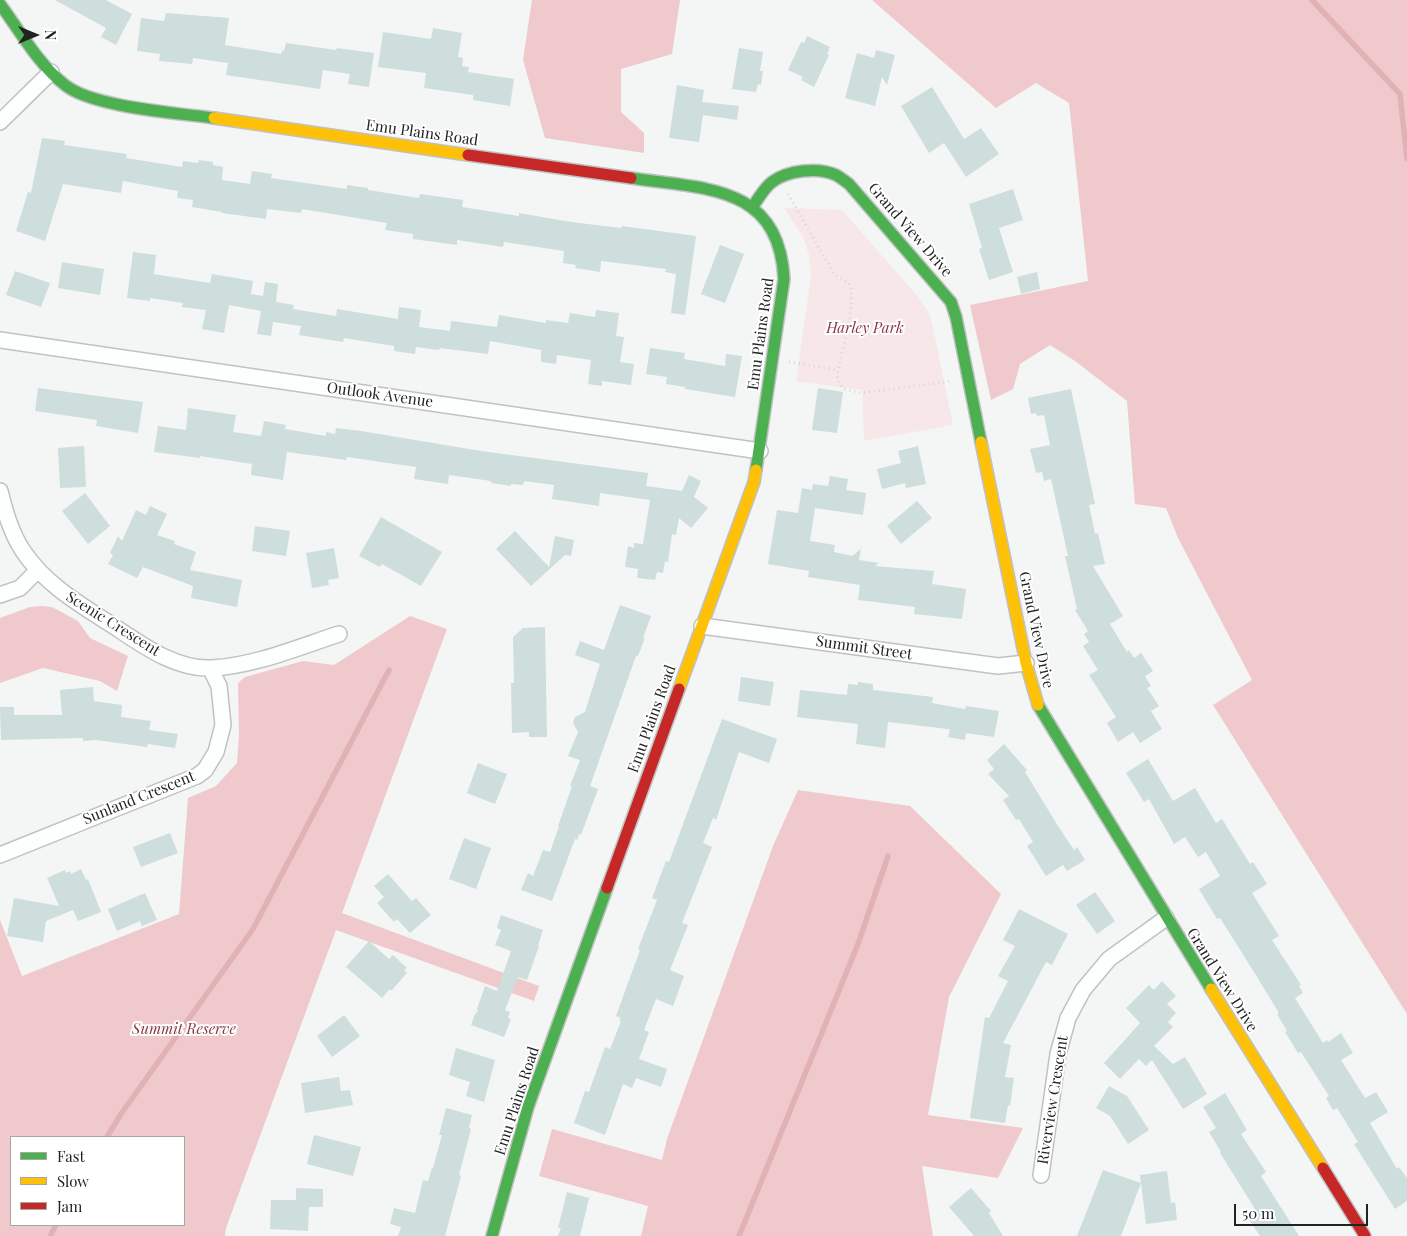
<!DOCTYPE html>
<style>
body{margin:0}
#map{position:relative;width:1407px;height:1236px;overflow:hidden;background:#f4f6f5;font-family:"Playfair Display",serif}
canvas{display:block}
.legend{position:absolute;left:10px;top:1136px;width:175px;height:90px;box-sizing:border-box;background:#fff;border:1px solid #a6a7a7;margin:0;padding:6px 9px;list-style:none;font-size:15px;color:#212323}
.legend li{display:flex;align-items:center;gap:10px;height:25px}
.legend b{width:25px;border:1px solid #a6a7a7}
.north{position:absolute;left:10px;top:10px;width:50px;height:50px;-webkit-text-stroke:4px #fff;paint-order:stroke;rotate:90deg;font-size:14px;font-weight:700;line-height:20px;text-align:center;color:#212323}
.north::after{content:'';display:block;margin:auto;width:18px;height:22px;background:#212323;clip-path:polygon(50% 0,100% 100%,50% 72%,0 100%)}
.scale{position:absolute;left:1234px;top:1204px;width:134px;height:22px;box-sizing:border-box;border:2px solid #212323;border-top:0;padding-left:6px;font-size:15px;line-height:18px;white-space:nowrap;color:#212323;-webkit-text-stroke:4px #fff;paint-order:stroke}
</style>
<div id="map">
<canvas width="1407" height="1236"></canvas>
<ul class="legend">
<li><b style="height:6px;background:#4caf50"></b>Fast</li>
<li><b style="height:6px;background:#ffc107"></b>Slow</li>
<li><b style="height:6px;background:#c62828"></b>Jam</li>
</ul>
<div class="north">N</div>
<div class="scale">50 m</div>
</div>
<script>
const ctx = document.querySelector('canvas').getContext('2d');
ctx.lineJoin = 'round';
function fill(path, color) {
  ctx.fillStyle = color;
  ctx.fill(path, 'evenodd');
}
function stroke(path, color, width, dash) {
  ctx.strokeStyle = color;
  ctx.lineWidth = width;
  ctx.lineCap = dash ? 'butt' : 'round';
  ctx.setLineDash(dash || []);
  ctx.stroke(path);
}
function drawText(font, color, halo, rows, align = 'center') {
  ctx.font = font + ' "Playfair Display",serif';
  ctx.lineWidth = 4;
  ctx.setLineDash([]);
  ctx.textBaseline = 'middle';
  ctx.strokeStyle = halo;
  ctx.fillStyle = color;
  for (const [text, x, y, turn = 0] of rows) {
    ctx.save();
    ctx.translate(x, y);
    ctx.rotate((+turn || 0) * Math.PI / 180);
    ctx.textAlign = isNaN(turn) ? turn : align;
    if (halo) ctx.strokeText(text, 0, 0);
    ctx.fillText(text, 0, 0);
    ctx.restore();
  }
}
fill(new Path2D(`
 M784,208l58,2 77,88 10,15 3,10 21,102 -89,16 -2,-51 -66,-9 15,-106 -2,-20 -6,-18z`), '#f7e7e8');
fill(new Path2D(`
 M532,0h148l-8,54 -51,15v43l23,21v20l-99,-15 -22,-78z
 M872,0h535v1014l-194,-309 39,-25 -74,-142 -12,-30 -31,-4 -8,-103 -52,-40 -25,-16 -30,19 -7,25 -22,11 -21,-95 118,-24 -19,-178 -33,-20 -40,25z
 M42,606l10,1 26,14 12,17 38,18 -11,35 -17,-10 -57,-13 -43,15v-65l30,-11z
 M410,616l37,13 -105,284 197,73 -5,15 -198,-71 -110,298 -1,8h-225v-316l22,56 157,-62 9,-116 28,-12 21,-23 2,-27 -1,-53 7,-6 58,-16 31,4zM11,1137h173v88h-173z
 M798,790l112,16 91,88 -52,103 -21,118 95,13 -25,50 -76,-12 11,70h-292l7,-30 -109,-30 13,-47 110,31 5,-21 106,-293z`), '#efc9cc');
stroke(new Path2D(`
 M1312,0l88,94 7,65
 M107,1137l14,-23 132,-185 136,-259
 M50,1236l6,-11
 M739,1236l119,-292 30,-88`), '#e0b1b5', 5.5);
fill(new Path2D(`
 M55,0h51l26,14 -16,31 -15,-8 5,-9z
 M166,13l63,5 -4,27 56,9 1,-3h2l2,-8 50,7 1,-2 37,5 -5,34 -21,-3 2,-10 -27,-4 -3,19 -94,-14 2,-12 -35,-5 -1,6 -33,-3 1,-7 -23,-3 4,-33 23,3z
 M433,28l29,5 -4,24 5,1 -1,8 7,1 -1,5 46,7 -4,27 -37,-6v-5l-49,-7 2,-15 -48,-6 5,-35 48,7z
 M807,36l23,11 -3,7 2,1 -15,32 -13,-7 2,-3 -15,-7 13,-28 3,1z
 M739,48l24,4 -3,19h3l-2,14 -3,-1 -2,8 -24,-3z
 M876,50l19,5 -8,30 -5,-8 -7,29 -30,-8 12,-45 17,5z
 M677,85l27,5 -2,12 37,4 -2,14 -34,-5 -4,27 -30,-4z
 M932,87l32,52 17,-11 18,26 -33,23 -22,-34 -15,10 -28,-47z
 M42,138l23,3 -1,4 63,9 -1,4 56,9 1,-6 15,2 1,-3 14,2v3l10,2 -1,13 28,4 2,-13 20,3 -1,4 76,11v-4l21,3v2l51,8 1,-4 43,6 -1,7 57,9v-3l52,9 50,6 1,-2 74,10 -11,79 -14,-2 5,-39 -11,-2 1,-3 -65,-8 -1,11 -25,-4 1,-3 -13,-2 1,-12 -60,-9 -1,5 -46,-7v5l-44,-6v-5l-28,-4 2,-7 -85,-14 -1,4 -34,-4 -1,10 -44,-6v-1l-30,-5 1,-7 -16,-2 1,-7 -55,-10 -2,12 -58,-9 -18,57 -29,-10 12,-39 3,1z
 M1013,189l10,31 -24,8 14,44 -24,8 -10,-31 3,-1 -13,-44z
 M720,245l24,9 -19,49 -24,-9z
 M133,252l23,3 -2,19 56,9 2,-9 41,7 -2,13 12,2 2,-14 13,2 -2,18 18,3 -1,4 43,7 1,-7 61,10 1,-12 22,3 -2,17 31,4 1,-10 46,6 2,-12 47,8v-3l22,3 2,-10 25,4 1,-7 23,3 -3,23 8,1 -4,25 14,2 -3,21 -29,-4v5l-14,-2 3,-24 -34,-5 -1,9 -15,-2v-12l-51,-9 -2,13 -48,-6 -1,2 -23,-3 -1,7 -21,-3v-5l-50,-8 -1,4 -44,-7 2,-9 -28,-4 -2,14 -14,-2 4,-23 -32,-6 -5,28 -22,-4 4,-19 -24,-3 1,-4 -33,-5v3l-23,-3z
 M62,262l42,7 -4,26 -42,-7z
 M15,271l35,12 -9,24 -35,-12z
 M1037,272l3,17 -19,5 -4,-17z
 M650,348l35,5 -1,6 41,7 1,-12 16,2 -7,41 -50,-8v-2l-19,-3 1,-7 -21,-3z
 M38,388l105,14 -5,31 -42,-7 1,-6 -62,-9z
 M818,388l25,4 -6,41 -25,-3z
 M1071,389l24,115 -6,1 6,29 3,-1 7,31 -12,2 30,50 -13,8 17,28 2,-2 5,8 7,-5 12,18 -8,5 6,10 -4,2 12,18 -8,5 11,18 -22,14 -7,-11 -15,10 -11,-19 9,-6 -27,-42 9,-5 -15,-24 6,-4 -5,-8 4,-3 -13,-21 2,-1 -12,-53h3l-17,-77 -7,2 -2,-9 -6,1 -6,-24 20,-4 -6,-30 -7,1 -1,-3 -5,1 -3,-16z
 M188,408l48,7 -3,17 28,4 3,-15 22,4 -1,4 41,7v-4l9,2 1,-6 25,3 120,20 167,22 -2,13 36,5 7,-16 12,6 -7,16 14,11 -17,20 -12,-10 -3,17 -4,-1 -4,28 -3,-1 -2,12 -6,-1 -2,8 -18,-2 1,-9 -13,-2 3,-21 6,2v-5l9,1 7,-44 -50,-7 -1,13 -47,-7 2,-14 -30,-4 -1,4 -12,-1v2l-20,-3v-2l-42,-6 -1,9 -34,-5 2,-12 -69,-10 -1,3 -59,-8 -4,28 -32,-5 1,-11 -52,-8v2l-46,-6 4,-26 28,4z
 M84,446l2,41 -26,1 -2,-40z
 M918,446l8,38 -20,4 -1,-5 -23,6 -5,-20 24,-6 -3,-12z
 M830,476l18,3 -2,11 20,3 -3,22 -48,-7 -5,33 25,4 -1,7 18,4 9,-7 -2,11 20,3 -4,3 59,5 -2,13 34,5 -4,30 -48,-5 1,-7 -57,-7 2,-15 -52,-8 1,-6 -41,-7 9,-54 21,3 4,-25 10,2 1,-6 15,2z
 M85,493l25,33 -22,18 -26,-33z
 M917,501l15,17 -31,26 -14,-18z
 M150,506l17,8 -10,21 18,6 -1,3 22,8 -6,18 52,10 -5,27 -46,-9 2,-12 -50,-19 -6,11 -29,-14 5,-9 -3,-2 8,-17 4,5 14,-31 10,5z
 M381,517l61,35 -21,34 -39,-22 -2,3 -21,-11z
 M255,526l35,5 -4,25 -34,-5z
 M515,531l34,36 6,-31 19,4 -3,16 -6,-1 -34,31 -35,-37z
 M334,548l5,30 -11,2 1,5 -17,3 -6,-35z
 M620,605l31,11 -8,22h2l-7,18h-2l-46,130 8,3 -17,46 -2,-1 -2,6 -2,-1 -23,62 -31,-11 7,-17 5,3 10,-26 7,2 9,-26h-1l14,-40h-2l10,-26 -12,-4 10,-24 -5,-9 2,-6 10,-5 15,-48 -25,-9 5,-14 24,9z
 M545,627l2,110h-18v-5l-17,1 -1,-50h3l-1,-46 10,-9z
 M741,677l33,5 -4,24 -32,-5z
 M858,682l15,2v6l60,7 -1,6 33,6 1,-3 33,5 -5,26 -28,-4 -1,7 -17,-3 2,-7 -2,-1 -60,-7 -3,26 -29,-4 2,-20 -61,-7 3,-27 47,5 1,-11 10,1z
 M93,687l1,14 28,4 -1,12 30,4 -2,9 29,4 -3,14 -27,-4 -1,3 -51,-7 -13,1v-3l-82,2 -1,-33h14v8h48l-2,-25z
 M722,719l55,20 -8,24 -30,-11 -23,68 -3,-2 -10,25 9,4 -30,76 6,2 -18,45 14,6 -11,30 -17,-7 -12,31 5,2 -10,27 28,10 -6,18 -25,-9 -4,10 -9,-4 -18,51 -31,-12 11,-32 4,1 16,-45 5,2 11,-28 -2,-1 2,-2 -5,-2 24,-66 -2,-1 19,-49 -5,-2 14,-37 3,1z
 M1004,744l23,26 -2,2 33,54 16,24 3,-3 8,13 -18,11 -4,-6 -17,11 -19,-30 6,-4 -14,-23 -3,1 -13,-20 6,-4 -21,-22 6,-5 -7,-9z
 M1148,759l25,42 22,-13 21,35 6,-4 28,45 3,-2 14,22 -15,9 27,43 -7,4 29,45 -2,1 4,7 -8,5 28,45 4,-3 1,2 13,-9 12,20 -12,7 24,38 11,-6 12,20 -18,11 27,46 2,-2 8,11v23l-12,8 -41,-65 4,-2 -21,-34 -4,2 -7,-12 3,-2 -28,-44 -3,1 -13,-21 2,-1 -10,-17 2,-1 -25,-41 -34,-54 -3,1 -18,-30 21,-13 -14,-24 -8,5 -13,-20 -11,7 -25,-45 -5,3 -18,-29z
 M478,763l29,11 -12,30 -28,-11z
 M170,833l8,20 -37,14 -8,-20z
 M464,838l27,10 -15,41 -27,-10z
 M81,869l5,11 2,-1 13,33 -23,9 -5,-11 -27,11 -3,21 -36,-6 7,-38 45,8 -12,-28 18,-8 1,3 4,-2 1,3z
 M388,874l24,27 4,-3 15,17 -21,18 -13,-14 -3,3 -17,-19 7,-6 -10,-11z
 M1095,892l20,29 -18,13 -21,-29z
 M145,893l12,27 -15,6 -2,-5 -23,10 -9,-22z
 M1019,909l49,25 -16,31 -6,-3 -43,81 8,2 -6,32 9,1 -4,28 -2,-1 -3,18 -35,-5 15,-101 4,1 19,-37 -10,-5 17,-30 -12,-6z
 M501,915l42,15 -5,15 1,1 -12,34 -9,-3 -13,33 5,2 -2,6 3,1 -7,18 -33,-12 4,-11 3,-3 -1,-2 8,-23 12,5 14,-40 -16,-6 6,-15 -4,-2z
 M369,941l20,18 4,-4 14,13 -3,2 3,3 -15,17h-3l-7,8 -36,-31z
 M1162,981l14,15 -9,8 9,9 -8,9 5,5 -19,19 19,18 12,-7 22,37 -24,15 -31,-49 -6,6 -7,-7 -19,20 -16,-16 36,-40 -14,-15 23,-23 5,5z
 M344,1015l16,21 -28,21 -15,-21z
 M456,1048l39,12 -11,42 -18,-6 4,-14 -21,-7z
 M339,1077l2,14 9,-1 3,15 -48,8 -4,-30z
 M1109,1086l18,10 22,34 -21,14 -18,-28 -14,-8z
 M1225,1093l22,37 -6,4 25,38 -5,4 38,60h-39l-14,-21 9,-6 -35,-56 1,-1 -12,-20 7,-4 -13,-21z
 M446,1108l26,7 -3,13 2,1 -12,46 2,1 -16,60h-47l3,-9 -11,-3 4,-16 21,5 8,-33 5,1 4,-13h1l9,-33h-3z
 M314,1135l47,12 -8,29 -46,-12z
 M1103,1170l38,13 -20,53h-44z
 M1167,1171l4,32 4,-1 2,18 -31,4 -6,-49z
 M296,1188l27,1v18h-14l-1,24 -38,-2 1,-29h25z
 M971,1188l20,23 -2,2 14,23h-29l-25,-29z
 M567,1192l22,6 -9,38h-22l3,-8h-3z`), '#cddedc');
const street = new Path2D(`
 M0,122l51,-50
 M0,340l760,111
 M0,491c5,20 11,42 23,60 22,33 56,53 89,74 29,19 63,45 100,43 42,-2 87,-21 127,-34
 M0,595l20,-7 18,-18
 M702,626l296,40 28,-3
 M0,855l197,-79 8,-6 11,-18 7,-27 -4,-39 -9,-18
 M1041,1175l17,-121 10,-36 15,-28 26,-31 57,-41`);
const fast = new Path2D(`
 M0,4c20,27 38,60 65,81 27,22 112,28 149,33
 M631,178c73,11 148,6 153,101l-28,191
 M753,206c6,-8 11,-18 19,-24 16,-12 46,-15 64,-7 5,3 9,6 13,9l102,118 5,15 25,125
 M1038,705l173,284
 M492,1236l36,-129 79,-219`);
const slow = new Path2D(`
 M214,118l254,37
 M981,442l45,221 12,42
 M679,689l75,-207 2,-12
 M1211,989l112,179`);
const jam = new Path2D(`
 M468,155l163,23
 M607,888l72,-199
 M1323,1168l42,68`);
stroke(street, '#c0c2c1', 18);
stroke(fast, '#c0c2c1', 14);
stroke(slow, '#c0c2c1', 14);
stroke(jam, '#c0c2c1', 14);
stroke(new Path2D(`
 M788,194l46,80c5,4 13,6 16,11 7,15 -10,72 -13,91l2,7 5,6 17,4 90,-12
 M789,362l49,8`), '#d5d7d6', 3, [1, 4]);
stroke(street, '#fdfefe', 15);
stroke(fast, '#4caf50', 11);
stroke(slow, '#ffc107', 11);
stroke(jam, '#c62828', 11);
drawText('15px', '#212323', '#fff', [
 ["Emu Plains Road",422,133,8],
 ["Grand View Drive",910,230,49],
 ["Emu Plains Road",761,334,-82],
 ["Outlook Avenue",380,395,8],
 ["Scenic Crescent",113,624,32],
 ["Grand View Drive",1036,630,78],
 ["Summit Street",864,648,8],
 ["Emu Plains Road",652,719,-70],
 ["Sunland Crescent",139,798,-22],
 ["Grand View Drive",1222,980,58],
 ["Riverview Crescent",1053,1100,-81],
 ["Emu Plains Road",517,1101,-72]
]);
drawText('italic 15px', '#883642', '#fff', [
 ["Harley Park",865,328],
 ["Summit Reserve",184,1029]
]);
</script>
